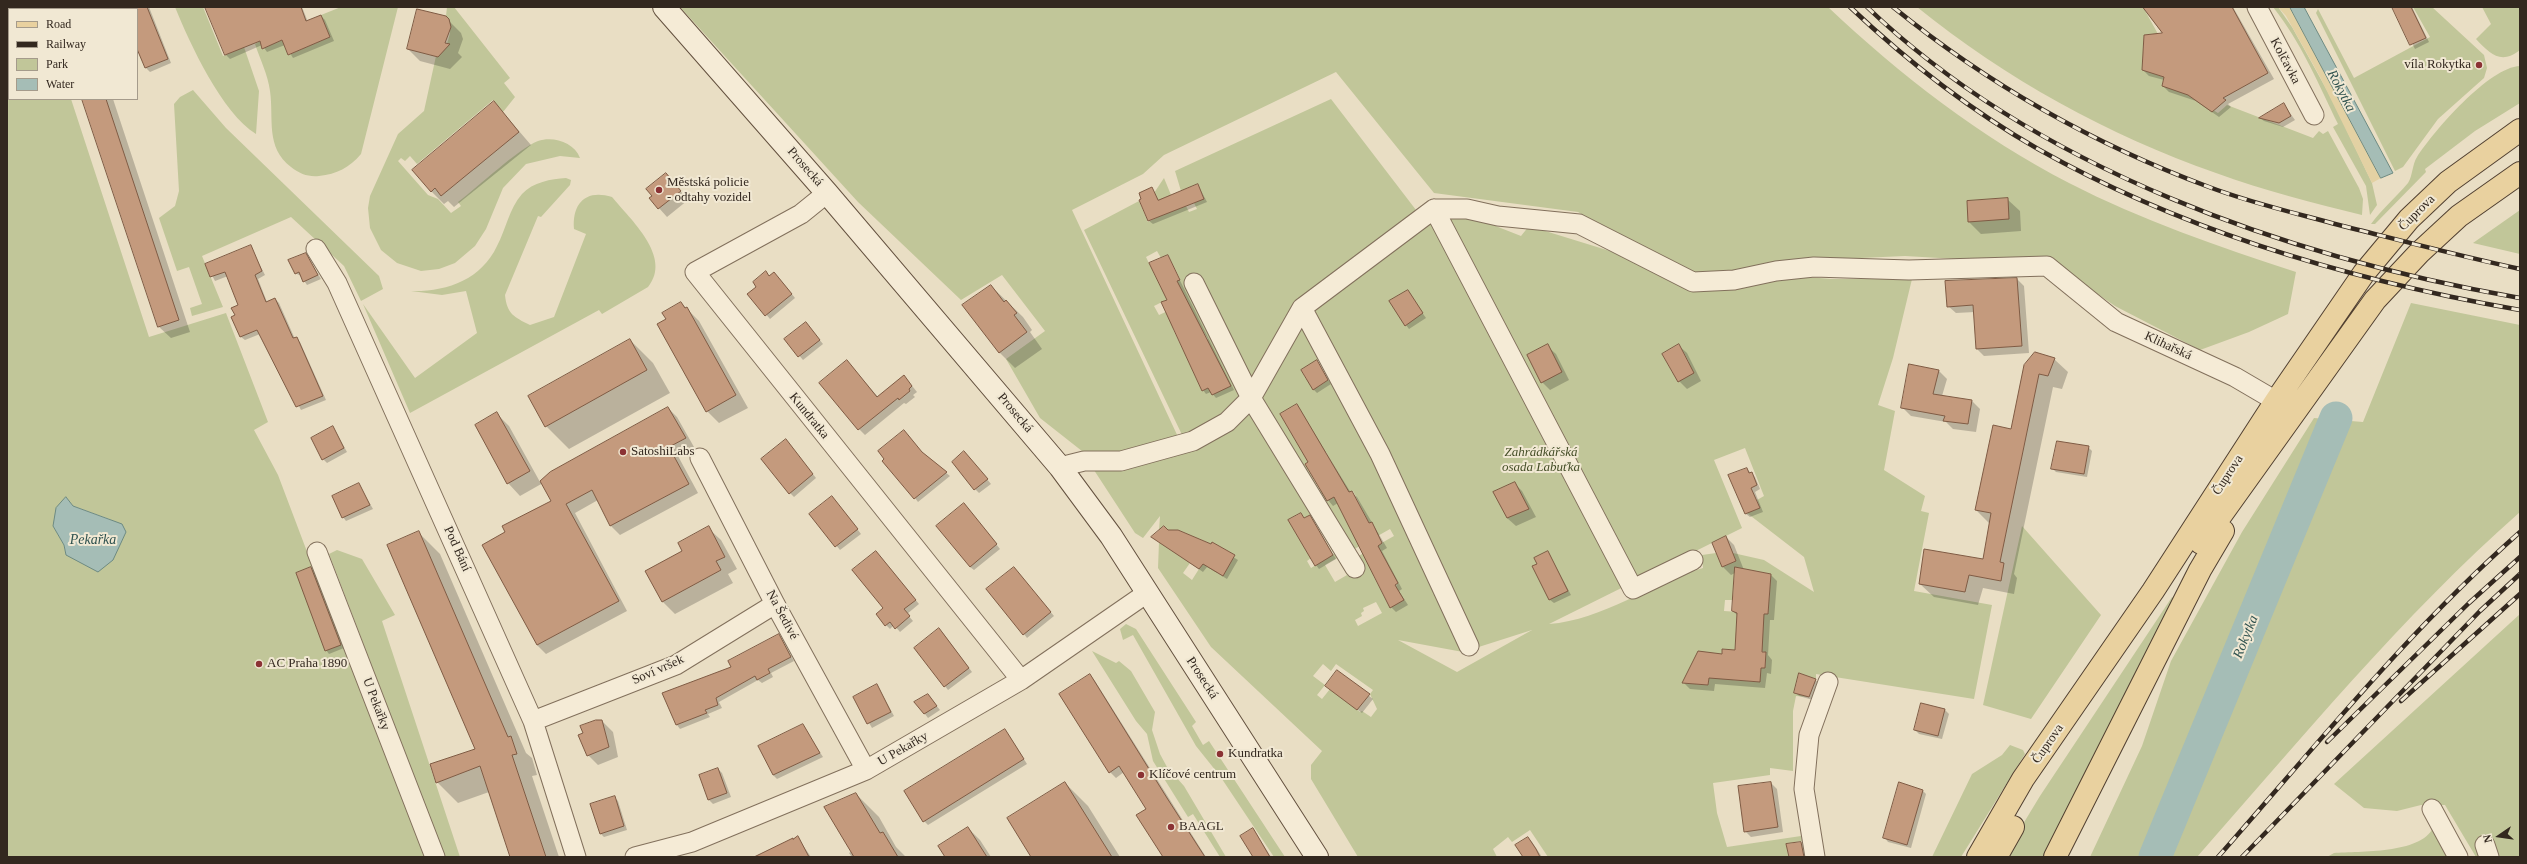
<!DOCTYPE html>
<meta charset="utf-8">
<style>
body{margin:0}
#map{position:relative;width:2527px;height:864px;overflow:hidden;background:#e9dec4;font-family:"Times New Roman",serif}
canvas{display:block}
.frame{position:absolute;inset:0;border:8px solid #33281f;pointer-events:none}
.legend{position:absolute;left:8px;top:8px;width:130px;height:92px;box-sizing:border-box;background:#f1e8d3;border:1px solid #a59b8b;margin:0;padding:5px 7px;list-style:none;font-size:12px;color:#33281f}
.legend li{display:flex;align-items:center;gap:8px;height:20px}
.legend b{width:20px;border:1px solid #a59b8b}
.north{position:absolute;left:2479px;top:816px;width:40px;height:40px;-webkit-text-stroke:3px #f1e8d3;paint-order:stroke;rotate:257deg;font-size:11px;font-weight:700;line-height:16px;text-align:center;color:#33281f}
.north::after{content:'';display:block;margin:auto;width:14px;height:18px;background:#33281f;clip-path:polygon(50% 0,100% 100%,50% 72%,0 100%)}
</style>
<div id="map">
<canvas width="2527" height="864"></canvas>
<div class="frame"></div>
<ul class="legend">
<li><b style="height:5px;background:#e9d19f"></b>Road</li>
<li><b style="height:5px;background:#33281f"></b>Railway</li>
<li><b style="height:11px;background:#c1c699"></b>Park</li>
<li><b style="height:11px;background:#a5bdb6"></b>Water</li>
</ul>
<div class="north">N</div>
</div>
<script>
const ctx = document.querySelector('canvas').getContext('2d');
ctx.lineJoin = 'round';
function fill(path, color) {
  ctx.fillStyle = color;
  ctx.fill(path, 'evenodd');
}
function stroke(path, color, width, dash) {
  ctx.strokeStyle = color;
  ctx.lineWidth = width;
  ctx.lineCap = dash ? 'butt' : 'round';
  ctx.setLineDash(dash || []);
  ctx.stroke(path);
}
function drawText(font, color, halo, rows, align = 'center') {
  ctx.font = font + ' "Times New Roman",serif';
  ctx.lineWidth = 4;
  ctx.setLineDash([]);
  ctx.textBaseline = 'middle';
  ctx.strokeStyle = halo;
  ctx.fillStyle = color;
  for (const [text, x, y, turn = 0] of rows) {
    ctx.save();
    ctx.translate(x, y);
    ctx.rotate((+turn || 0) * Math.PI / 180);
    ctx.textAlign = isNaN(turn) ? turn : align;
    if (halo) ctx.strokeText(text, 0, 0);
    ctx.fillText(text, 0, 0);
    ctx.restore();
  }
}
fill(new Path2D(`
 M7,7h35l1,2h-34v90h62l78,238 77,-24 42,109 -14,8 24,45 56,148 4,-2 88,236h-419zM65,498l8,8 36,13 17,13 -6,12 -54,11 -2,-10 -11,-19z
 M175,7h28l20,49 21,-9 15,44 -3,43c-34,-21 -66,-90 -81,-127z
 M341,7h57l-37,147c-12,14 -24,20 -42,22 -11,1 -19,-2 -28,-9 -26,-20 -17,-48 -21,-76 -2,-16 -10,-32 -15,-47l5,-3 2,8 20,-9 6,15 42,-18 -9,-22z
 M447,7h7l56,71 -6,5 11,14 -12,15 -10,-12 -76,64 -7,-8 -5,5 -4,-3 -3,3 30,34 10,4 13,14 10,-7 -3,-4c20,-15 60,-53 80,-61 15,-5 36,1 42,17l-20,-2 -34,8 -23,24 -17,41 -11,17 -20,17 -16,6 -18,2 -24,-8 -16,-13 -11,-22 -2,-20 2,-12 28,-62 26,-23 12,-55 11,-12 3,-11v-9l-4,-8z
 M680,7h1148c72,68 152,130 241,176 72,37 150,64 227,89l-8,42 -39,18 -49,18 -85,-44 -71,-49 -87,2 -52,-3 -89,4 -120,16 -58,-27 -60,-37 -144,-19 -98,-121 -172,83 -21,19 -71,36 107,229 -55,19 -37,-3 -47,-37 -34,-59 39,-28 -43,-56 -41,25 -103,-98z
 M1917,7h226l15,27 -14,1 -2,35 22,7 -2,8 26,10 30,18 9,-8 86,33 6,-7 4,3 5,-3 31,57 4,11 -1,16c-48,-12 -97,-24 -146,-42 -108,-38 -210,-94 -299,-166z
 M2273,7h5l14,20 42,76 38,80 5,22 -7,10 -4,-29 -33,-59 5,-3c-19,-39 -37,-82 -65,-117z
 M2413,7h19l52,48 3,13 -3,10 -46,41 -35,48 -8,4 -79,-158 2,-4 36,69 76,-41z
 M2482,7h38v43c-19,15 -30,4 -44,-11l15,-15z
 M2520,66v37l-45,28 -50,38 1,3 -51,52h-4c11,-15 25,-27 37,-41 5,-8 4,-18 9,-26 17,-26 72,-90 103,-91z
 M193,90l33,38 153,148 4,13 -22,12 -17,-35 -53,-49 -89,39 21,51 -31,9 -2,-8 12,-4 -13,-37 -12,4 -18,-53 16,-12 4,-15 -5,-87 6,-7z
 M1331,99l85,111 49,4 56,22 8,-10 81,25 71,33 115,-8 35,3h81l-19,79 -15,47 17,6 -11,59 41,26 -4,15 8,2 -15,78 78,14 -18,94 -158,-25v5l-17,-6 -5,20 15,4 -13,-1 -3,15v60l-23,-3v7l-57,8 4,30 10,34 74,-11 1,5 -16,3 3,13h-241l-18,-27 -18,12 -4,-5 -15,12 4,8h-139l-47,-78v-14l11,-14 -111,-104 -53,-79 1,-26 31,21 -7,10 9,7 12,-19 15,9 -2,3 6,3 12,-21 -23,-13 -1,2 -33,-14h-10l-4,-4 -5,4 1,-14 -17,22 -8,-5 -43,-66 92,-28 -100,-209 55,-29 9,21 16,-8 -10,-21 10,-15 7,17 -9,4 5,14 19,-7 3,6 8,-3 -3,-6 10,-5 -6,-14 -17,7 -6,-20zM1157,251l4,7 7,-3 12,24 -19,9 -15,-31zM1182,292l5,10 -28,13 -5,-9zM1195,319l13,20 -25,11 -10,-21zM1679,344l10,18 -17,10 -10,-18zM1209,345l21,41 -22,2 -6,3 -16,-35zM1321,359l10,19 -13,9 -7,-11 -5,3 -5,-9zM1297,404l7,50 -24,-40zM1745,448l19,48 -7,4 3,8 -13,5 57,44 10,35 -50,-32 -31,-7 3,8 -14,6 -6,-14 -14,2 1,13c-52,15 -100,52 -154,56l193,-96 -28,-68zM1326,452l21,38 -15,8 -8,-10 -4,3 -15,-27zM1353,491l16,32 3,-1 4,9 -19,11 -18,-35 5,-12zM1300,513l4,5 7,-3 23,39 -23,14 -4,-7 4,-3 -23,-38zM1390,529l4,7 -39,22 -4,-7zM1337,558l10,17 -12,7 -10,-17zM1740,568l31,6 -3,40 -44,-3 1,-11h8l2,-29h5zM1374,574l24,9 -11,19 -14,-27zM1376,602l6,11 -24,13 -3,-6 7,-4 -1,-3 3,-2 -1,-3zM1532,630l-75,42 -59,-32 65,12zM1736,636l30,17 -1,15h-4l-2,14 -26,-2 1,-15 -13,-1 1,-15 13,1zM1711,660l-3,25 -25,-2zM1323,664l8,7 5,-7 37,26 -3,4 7,15 -6,8 -9,-6 -2,1 -30,-23 -8,10 -5,-4 8,-10 -12,-9z
 M566,178l5,2 -1,5 -29,32 -3,-1 -33,79c2,19 9,22 25,30l24,-8 32,-83 -12,-5c-2,-26 12,-40 38,-32 18,22 61,60 36,90l-46,27 -3,-4 -189,103 -47,-109 52,74 62,-45 -11,-42 -24,4 -31,-4c35,1 70,-11 86,-45 9,-17 12,-37 25,-52 11,-12 29,-15 44,-16z
 M2520,210v44l-47,-11z
 M2411,303l109,22v187c-118,104 -219,227 -323,345h-107l52,-111 29,-85 71,-129 72,-114 49,4z
 M2022,526l79,89 -70,104 -48,-14z
 M337,550l25,9 33,56 -13,6 78,236h-15l-116,-303z
 M2172,597l3,2 -130,258h-42l37,-61z
 M2520,614v243h-44l-31,-52h-24l-24,6 -33,-3 -30,-24z
 M1126,624l10,5 60,93 -4,4 11,19 6,-4 76,116h-11l-54,-81 -24,-30 -63,-111 -10,5 -3,-11z
 M1092,651l24,12 3,-2 12,10 24,41 -3,18 8,24 7,13 17,19 42,71h-6l-27,-43 -5,3 -35,-56 -6,-27 -11,-13z
 M2010,745l13,5 2,4 -64,103h-29l40,-83 30,-19z
 M2433,828l22,29h-128l7,-4c26,-2 86,1 99,-25z`), '#c1c699');
fill(new Path2D(`
 M2278,7h12l91,171 -9,5 -53,-108 -33,-59z`), '#e3d1a3');
const water = new Path2D(`
 M2290,7h14l89,166 -12,5z
 M66,497l7,9 49,18 4,8 -13,28 -15,12 -32,-17 -2,-10 -11,-19 3,-18z`);
fill(water, '#a5bdb6');
stroke(water, '#6d8a82', 1);
fill(new Path2D(`
 M53,7h30v2h-30z
 M121,7h28l22,56 -21,9 -4,-4 -9,-22v-37h-15z
 M206,7h96l6,15 13,-6 4,4 9,21 -41,17 -8,-13 -18,7 -5,-7 -32,14 -4,-4z
 M2142,7h91l41,72 -46,25 3,3 -12,10 -23,-16 -27,-9 -6,-6 1,-6 -15,-4 -6,-6 20,-36z
 M2412,7l17,35 -14,7 -21,-41z
 M445,17l16,16 2,6 -5,14 4,4 -12,12 -30,-8 -12,-12z
 M83,99h30l77,233 -19,6 -13,-12z
 M494,102l37,43 -77,62 -6,-6 -4,3 -13,-13z
 M2284,105l11,15 -12,7 -19,-6 -4,-3z
 M666,174l22,26 -21,17 -17,-19z
 M1198,185l9,17 -54,22 -4,-3 3,-32 7,12z
 M2007,199l13,12 1,20 -40,3 -12,-12z
 M250,246l15,29 -7,4 9,23 8,-3 4,4 16,36 5,3 26,58 -25,10 -41,-76 -15,6 -4,-3 -9,-20 4,-1 4,-11 -12,-29 -13,5 -9,-17z
 M306,254l15,25 -14,6 -6,-9 -6,-3z
 M1168,256l66,134 -18,8 -5,-6 -5,2 -3,-4 -35,-90z
 M770,277h8l17,21 -25,21 -21,-25z
 M2017,279l7,7 5,67 -45,3 -7,-7 -2,-37 -19,1 -8,-7z
 M991,286l32,31 9,13 -2,2 12,17 -27,19 -16,-16z
 M1407,291l19,27 -17,11 -3,-4z
 M681,303l18,18 49,87 -29,15 -12,-12 -40,-92z
 M809,327l14,17 -20,16 -17,-20z
 M630,340l23,23 17,30 -101,56 -23,-23z
 M1678,345l9,8 14,28 -14,8 -8,-8z
 M1547,346l9,8 13,26 -19,10 -8,-8z
 M2054,359l14,13 -6,17 -9,-2 -39,187 3,4 -3,16 -31,-6 -5,17 -44,-8 -14,-13 64,-24 6,-36 -14,-14 36,-80 12,-64z
 M847,361l31,36 31,-15 8,10 -4,3 2,2 -9,7 -2,-1 -39,32 -6,-6z
 M1317,362l14,22 -14,9 -4,-4z
 M1909,365l30,6 8,8 -5,17 30,5 8,8 -4,23 -23,-3 -7,-7 -35,-6 -9,-9z
 M1297,405l54,88 6,4 30,51 -5,3 20,38 -3,2 9,14 -12,7 -5,-5 -53,-104 -5,3 -5,-6 -19,-38z
 M668,408l9,9 17,30 -16,9 20,37 -78,42 -9,-9 -13,-26 -23,13 52,98 -81,43 -9,-9 -53,-100 23,-12 45,-32 -9,-18 -23,13 -12,-13 -11,-69 12,12 31,56 11,-9z
 M333,427l14,25 -20,11 -4,-4z
 M904,431l20,24 26,21 -32,26 -3,-4z
 M789,444l27,34 -22,19 -4,-4z
 M2088,447l4,4 -5,26 -31,-5 -3,-3z
 M968,456l23,28 -12,9 -4,-4z
 M1747,469l8,8 5,12 -5,3 8,20 -13,5 -4,-3 -16,-39z
 M1514,483l8,8 14,26 -20,9 -9,-8 -12,-25z
 M359,485l14,24 -27,12 -3,-4z
 M836,501l25,33 -21,16 -29,-36z
 M968,508l32,41 -26,21 -4,-3z
 M1300,514l5,5 5,-3 3,4 23,39 -17,10 -3,-4z
 M708,528l13,12 16,29 -9,5 5,9 -58,31 -12,-12 21,-51z
 M419,533l21,21 86,199 6,5 5,17 -5,1 27,81h-48l-22,-65 -31,11 -21,-21 40,-33z
 M1152,537l60,9v-2l26,16 -11,19 -20,-12 -4,5z
 M1726,537l8,8 10,25 26,4 7,7 -3,39h-4l-2,35 4,5 -1,14 -4,-1 -2,15 -50,-4 -1,7 -24,-2 -7,-7 40,-27 13,-4 2,-35 -5,-5 2,-38 -4,2 -8,-8z
 M1548,552l23,43 -17,8 -4,-3 -12,-36z
 M880,556l39,48 -12,10 6,7 -13,11 -6,-7 -4,4 -4,-4z
 M311,568l4,4 29,76 -15,6 -3,-4z
 M1017,572l37,44 -27,22 -3,-4z
 M943,633l29,39 -24,18 -3,-4z
 M779,635l15,26 -23,12 2,4 -11,6 -4,-3 -39,22 3,6 -14,6 2,3 -30,12 -3,-4 -13,-31 69,-26z
 M1337,671l36,28 -11,14 -32,-24z
 M1090,675l5,6 111,176h-42l-16,-48 -24,-37 -8,6 -6,-6z
 M1815,680l4,3 -6,17 -14,-4 -4,-4z
 M877,685l17,31 -22,12 -18,-31z
 M931,699l9,11 -12,8 -12,-16z
 M1922,704l23,6 4,4 -7,25 -23,-5 -4,-4z
 M602,721l11,11 5,25 -20,8 -10,-10z
 M802,725l21,32 -46,22 -4,-4z
 M1008,734l19,30 -99,61 -4,-4z
 M718,769l4,4 9,24 -18,7 -4,-4 -9,-24z
 M1065,783l23,23 32,51h-88z
 M1771,783l6,6 6,43 -32,5 -6,-6 -6,-44z
 M1922,790l4,4 -15,54 -23,-6 -3,-4z
 M856,794l23,23 17,30 10,10h-54l-3,-4 3,-2z
 M614,797l4,4 9,29 -23,7 -3,-3z
 M968,828l12,12 11,17h-45z
 M1253,829l3,4 15,24h-17z
 M798,838l13,19h-54z
 M1528,838l4,4 10,15h-18z
 M1801,843l4,4 2,10h-17z`), '#0003');
stroke(new Path2D(`
 M2155,857l181,-439`), '#a5bdb6', 33);
const building = new Path2D(`
 M137,7h10l21,52 -23,9 -8,-19z
 M205,7h96l5,14 15,-6 9,22 -42,18 -6,-15 -20,9 -2,-8 -35,14z
 M2143,7h89l36,66 -45,25 3,2 -14,12 -24,-17 -26,-9 2,-9 -22,-7 2,-35 18,-2z
 M2392,7h19l15,31 -16,7z
 M417,9l29,7 3,3 2,8 -6,16 5,1 -12,13 -31,-8z
 M82,99h24l73,221 -21,7z
 M494,101l25,31 -78,64 -6,-8 -4,4 -19,-22z
 M2284,103l7,13 -12,7 -20,-5z
 M666,173l15,18 -23,18 -9,-11 3,-2 -6,-7z
 M1198,184l6,15 -56,22 -9,-21 2,-1 -2,-6 13,-6 6,13z
 M2008,198l1,21 -41,3 -1,-21z
 M251,245l11,26 -7,4 11,27 9,-4 18,40 4,-1 26,59 -27,11 -39,-77 -17,7 -9,-20 4,-2 -4,-7 7,-3 -13,-33 -15,5 -5,-13z
 M306,253l12,22 -15,7 -4,-10 -4,2 -7,-14z
 M1168,255l12,25 -3,1 54,105 -19,9 -4,-7 -6,3 -41,-89 6,-2 -18,-37z
 M766,271l3,5 5,-4 18,22 -27,22 -18,-22 9,-7 -3,-5z
 M2017,278l5,68 -46,3 -3,-44 -26,2 -2,-26z
 M991,285l13,17 2,-2 11,13 -3,2 13,17 -28,21 -37,-48z
 M1408,290l15,23 -18,13 -16,-25z
 M681,302l4,6 2,-1 49,88 -30,17 -49,-88 9,-5 -4,-6z
 M806,322l14,18 -22,17 -14,-18z
 M630,339l17,31 -102,57 -17,-31z
 M1548,344l14,28 -21,11 -14,-28z
 M1679,344l15,29 -16,9 -16,-28z
 M2035,352l20,6 -7,18 -9,-2 -39,188 4,1 -3,18 -32,-6 -4,17 -46,-8 5,-35 59,10 8,-46 -16,-3 18,-85 18,4 13,-64z
 M847,360l30,37 27,-22 8,11 -3,3 1,2 -11,9 -1,-2 -40,32 -39,-47z
 M1317,360l11,20 -15,10 -12,-20z
 M1909,364l30,6 -6,24 39,6 -4,24 -25,-3 2,-5 -44,-8z
 M1297,404l52,88 3,-1 17,32 3,-1 10,21 -4,3 20,37 -3,2 9,15 -14,8 -56,-111 -7,4 -22,-37 3,-2 -28,-48z
 M668,407l18,31 -17,9 20,37 -79,42 -18,-36 -26,14 53,97 -82,44 -55,-100 23,-13 -3,-6 49,-25 -11,-20 10,-9z
 M497,412l33,59 -23,13 -32,-59z
 M333,426l11,22 -22,12 -11,-22z
 M904,430l18,22 25,20 -33,27 -32,-38 2,-2 -6,-8z
 M786,439l27,35 -24,20 -28,-35z
 M2057,441l32,5 -5,28 -33,-5z
 M964,451l24,28 -14,11 -22,-28z
 M1747,468l2,5 3,-1 5,13 -6,3 9,20 -15,6 -17,-39z
 M1515,482l14,27 -22,9 -14,-26z
 M359,483l11,22 -28,13 -10,-22z
 M832,496l26,33 -23,18 -26,-33z
 M964,503l33,41 -27,23 -34,-41z
 M1301,513l3,5 6,-3 23,40 -18,11 -27,-46z
 M709,526l16,31 -9,4 5,9 -59,32 -17,-31 37,-20 -4,-8z
 M1164,526l4,4h10l33,14 1,-2 23,13 -12,21 -20,-12 -4,5 -48,-32z
 M419,531l89,206 3,-1 6,18 -5,1 34,102h-36l-30,-91 -44,17 -6,-19 45,-15 -88,-204z
 M1726,536l10,25 -14,6 -10,-24z
 M876,551l40,49 -12,9 6,7 -15,13 -5,-7 -5,4 -9,-12 7,-6 -31,-38z
 M1548,551l20,40 -19,9 -17,-34 5,-2 -3,-6z
 M311,567l30,78 -16,6 -29,-78z
 M1014,567l37,45 -28,23 -37,-46z
 M1735,567l36,7 -3,40h-4l-2,38h4l-1,16h-4l-1,14 -51,-4 -1,7 -26,-2 16,-32 24,3v-5l13,1 2,-37 -5,-2z
 M939,628l30,40 -25,19 -30,-39z
 M779,634l12,23 -23,12 2,4 -13,7 -2,-4 -39,22 2,7 -13,5 2,3 -31,12 -14,-32 69,-26 -3,-6z
 M1337,670l33,24 -13,16 -32,-24z
 M1799,673l17,6 -7,18 -15,-4z
 M1090,674l77,124 38,59h-42l-27,-42 10,-6 -27,-43 -10,7 -50,-79z
 M877,684l14,28 -24,12 -14,-27z
 M928,694l9,12 -13,8 -10,-12z
 M1921,703l24,6 -7,27 -24,-6z
 M596,720h6l7,27 -22,9 -9,-21 5,-2 -3,-7z
 M803,724l17,29 -47,22 -15,-29z
 M1005,729l19,30 -101,63 -19,-31z
 M718,768l9,25 -19,7 -9,-25z
 M1065,782l47,75h-81l-24,-39z
 M1771,782l7,45 -34,5 -6,-46z
 M1899,782l24,8 -16,55 -24,-7z
 M856,793l24,40 3,-1 15,25h-44l-30,-50z
 M615,796l9,30 -24,8 -10,-30z
 M968,827l19,30h-42l-7,-11z
 M1253,828l17,29h-17l-13,-21z
 M798,836l11,21h-55l39,-19v1z
 M1528,837l8,12 4,8h-17l-8,-12z
 M1801,842l3,15h-15l-3,-13z`);
fill(building, '#c49a7d');
stroke(building, '#7f5b44', 1);
const minor = new Path2D(`
 M2257,7l57,108
 M827,193l-26,21 -106,58 326,408
 M1434,209l199,380 60,-29
 M316,249l21,34 196,438 43,136
 M1194,283l57,115 104,170
 M1302,308l78,146 89,192
 M700,458l75,146 91,166
 M1060,467l24,-6h37l72,-20 34,-19 24,-24 51,-90 132,-99h33l31,7 81,8 114,58 41,-2 42,-9 38,-4 95,3 138,-4 69,56 119,55 41,24
 M317,552l118,305
 M533,721l143,-56 99,-61
 M2432,809l26,48
 M2485,845l4,12
 M635,857l57,-15 174,-72 155,-90 126,-87
 M1815,857l-11,-68 5,-54 19,-53`);
const secondary = new Path2D(`
 M664,7l163,186 233,274 51,69 206,321`);
const primary = new Path2D(`
 M2201,543l174,-243 44,-47 40,-37 61,-43
 M1978,857l45,-78 130,-188 123,-190 88,-128 45,-54 39,-37 72,-52
 M1996,857l17,-30
 M2055,857l145,-287 23,-39`);
stroke(minor, '#82705c', 21);
stroke(secondary, '#64513f', 24);
stroke(primary, '#503f30', 24);
stroke(minor, '#f5ebd6', 19);
stroke(secondary, '#f5ebd6', 22);
stroke(primary, '#e9d19f', 22);
const rail = new Path2D(`
 M1850,7c57,54 120,103 188,142 147,83 316,132 482,161
 M1867,7c170,163 424,251 653,291
 M1893,7c96,78 200,137 316,180 42,16 86,26 130,38 60,15 120,31 181,44
 M2401,701l119,-107
 M2327,742l142,-139 51,-46
 M2218,857c97,-110 191,-227 302,-325
 M2242,857l238,-246 40,-37`);
stroke(rail, '#33281f', 4.5);
stroke(rail, '#f1e8d3', 3, [9]);
for (const [x, y, r, color] of [
 [2479,65,4,"#8b3234"],
 [659,190,4,"#8b3234"],
 [623,452,4,"#8b3234"],
 [259,664,4,"#8b3234"],
 [1220,754,4,"#8b3234"],
 [1141,775,4,"#8b3234"],
 [1171,827,4,"#8b3234"]
]) {
  const dot = new Path2D();
  dot.arc(x, y, r, 0, 2 * Math.PI);
  ctx.fillStyle = color;
  ctx.fill(dot);
  stroke(dot, '#f1e8d3', 1.5);
}
drawText('13px', '#33281f', '#f1e8d3', [
 ["Kolčavka",2285,61,62],
 ["Prosecká",805,167,49],
 ["Čuprova",2417,213,-45],
 ["Klihařská",2168,346,25],
 ["Prosecká",1015,413,50],
 ["Kundratka",809,416,51],
 ["Čuprova",2228,475,-57],
 ["Pod Bání",457,549,66],
 ["Na Šedivé",782,615,62],
 ["Soví vršek",658,670,-24],
 ["Prosecká",1202,678,57],
 ["U Pekařky",376,704,69],
 ["Čuprova",2048,744,-55],
 ["U Pekařky",903,749,-30]
]);
drawText('13px', '#33281f', '#f1e8d3', [
 ["víla Rokytka",2471,65,"right"],
 ["Městská policie",667,183],
 ["- odtahy vozidel",667,198],
 ["SatoshiLabs",631,452],
 ["AC Praha 1890",267,664],
 ["Kundratka",1228,754],
 ["Klíčové centrum",1149,775],
 ["BAAGL",1179,827]
], 'left');
drawText('italic 13px', '#454e27', '#f1e8d3', [
 ["Zahrádkářská",1541,453],
 ["osada Labuťka",1541,468]
]);
drawText('italic 14px', '#2f524f', '#f1e8d3', [
 ["Rokytka",2341,91,62],
 ["Pekařka",93,540],
 ["Rokytka",2246,637,-68]
]);
</script>
